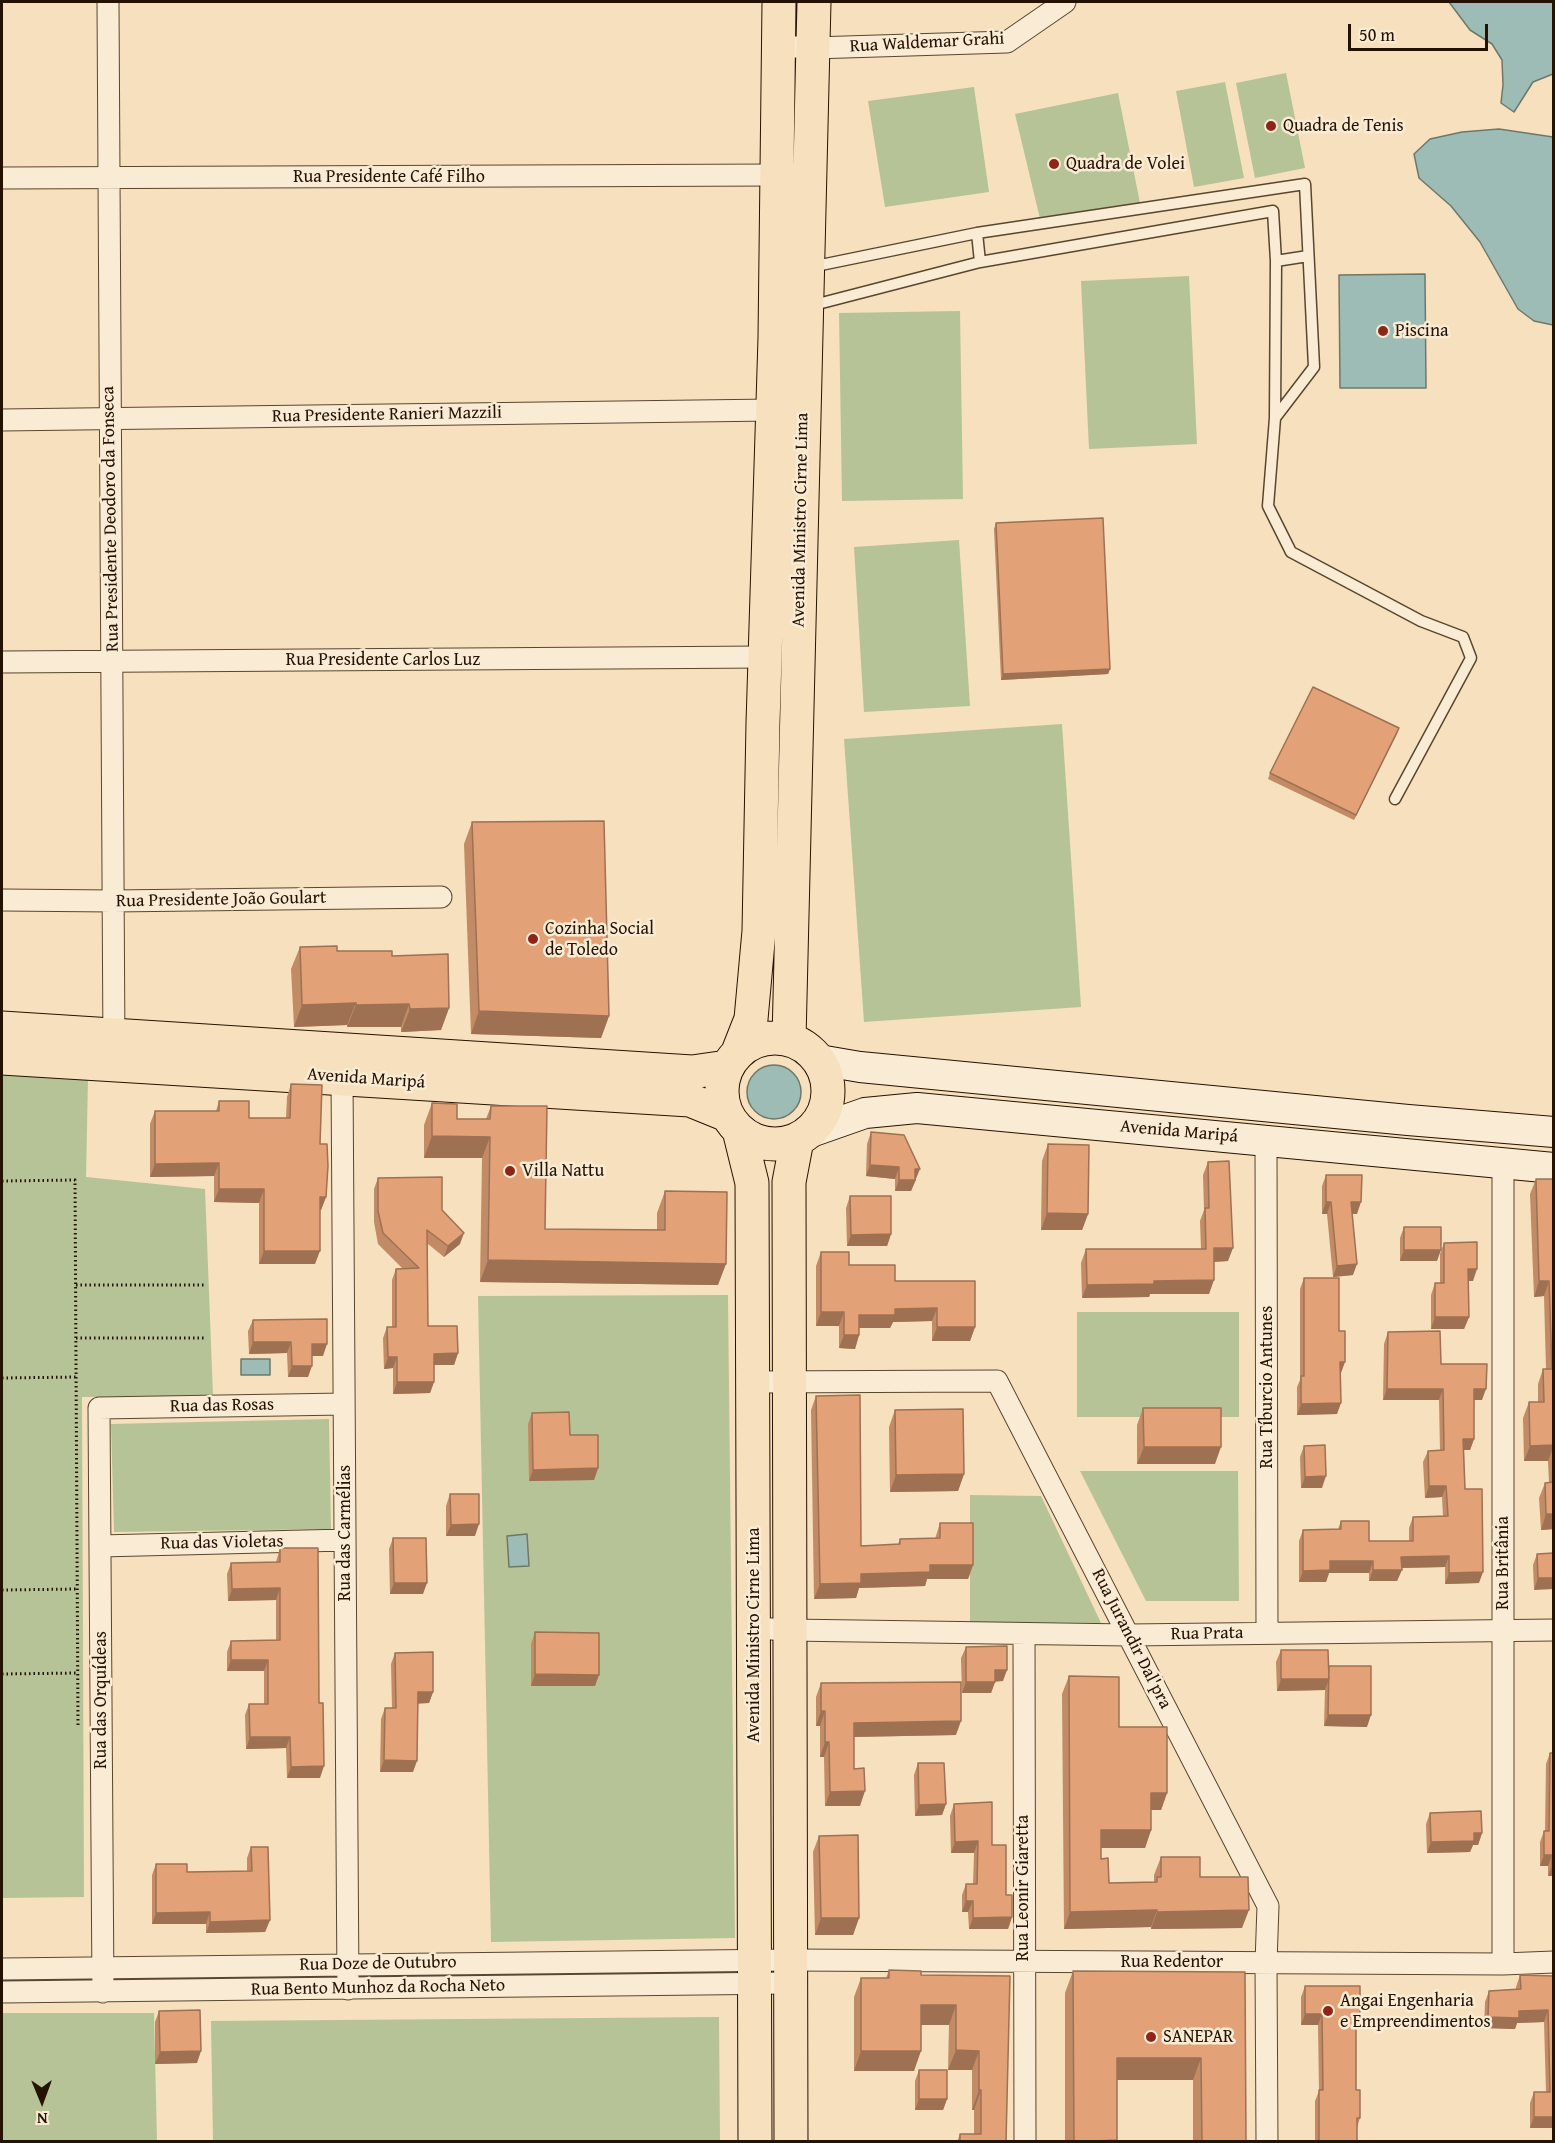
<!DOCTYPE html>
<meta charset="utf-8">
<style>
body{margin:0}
#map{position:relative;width:1555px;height:2143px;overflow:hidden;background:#f6e0bd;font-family:"Gentium Book Plus",serif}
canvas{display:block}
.frame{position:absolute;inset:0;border:3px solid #251200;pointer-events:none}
.north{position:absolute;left:12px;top:2071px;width:60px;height:60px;-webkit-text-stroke:4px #f9ebd4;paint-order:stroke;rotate:179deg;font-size:16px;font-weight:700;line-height:24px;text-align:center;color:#251200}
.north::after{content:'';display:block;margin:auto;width:21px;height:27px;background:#251200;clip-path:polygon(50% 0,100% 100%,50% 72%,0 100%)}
.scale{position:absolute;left:1348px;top:24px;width:140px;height:27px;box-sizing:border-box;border:3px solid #251200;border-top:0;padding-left:8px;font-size:18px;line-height:21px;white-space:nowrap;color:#251200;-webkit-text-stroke:4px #f9ebd4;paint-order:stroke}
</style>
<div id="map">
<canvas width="1555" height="2143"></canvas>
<div class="frame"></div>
<div class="north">N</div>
<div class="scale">50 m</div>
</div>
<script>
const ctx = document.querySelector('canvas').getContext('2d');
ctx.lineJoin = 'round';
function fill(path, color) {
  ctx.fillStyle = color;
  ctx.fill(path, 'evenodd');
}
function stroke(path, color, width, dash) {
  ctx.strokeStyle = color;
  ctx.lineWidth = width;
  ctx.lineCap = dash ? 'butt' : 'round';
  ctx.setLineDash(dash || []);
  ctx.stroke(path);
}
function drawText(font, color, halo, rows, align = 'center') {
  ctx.font = font + ' "Gentium Book Plus",serif';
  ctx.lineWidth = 5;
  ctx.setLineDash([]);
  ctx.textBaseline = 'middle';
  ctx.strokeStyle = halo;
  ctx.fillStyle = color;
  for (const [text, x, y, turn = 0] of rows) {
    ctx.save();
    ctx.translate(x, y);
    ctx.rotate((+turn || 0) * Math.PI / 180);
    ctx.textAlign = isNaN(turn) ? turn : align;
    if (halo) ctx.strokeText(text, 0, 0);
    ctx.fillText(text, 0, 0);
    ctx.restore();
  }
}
fill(new Path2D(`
 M1286,73l19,95 -50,10 -19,-95z
 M1225,82l19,96 -50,9 -18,-96z
 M974,87l15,105 -104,15 -17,-106z
 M1118,93l22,110 -99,20 -26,-109z
 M1189,276l8,168 -108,5 -8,-168z
 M960,311l3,188 -121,2 -3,-188z
 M959,540l11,166 -106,6 -10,-165z
 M1062,724l19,283 -217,15 -20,-283z
 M2,1074l86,5 -2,98 119,12 8,207 -131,1 2,500 -82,1z
 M728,1295l7,643 -244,4 -13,-646z
 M1077,1312h162v105h-162z
 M329,1419l2,110 -217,3 -3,-108z
 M1080,1471h158l1,130h-93z
 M970,1495l71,1 60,127 -131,-1z
 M2,2013h152l3,128h-155z
 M719,2017l1,124h-507l-2,-120z`), '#b6c396');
const water = new Path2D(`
 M1449,2h104v72l-20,8 -19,30 -13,-9 2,-18 -1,-25 -10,-16 -22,-14z
 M1499,129l54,8v188l-19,-4 -16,-12 -38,-67 -29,-36 -32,-28 -5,-24 16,-15 32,-7z
 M1425,274l1,114h-86l-1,-113z
 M747 1092a27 27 0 1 1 54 0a27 27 0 1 1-54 0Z
 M241,1359h29v16h-29z
 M527,1534l2,32 -20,1 -2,-31z`);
fill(water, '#9dbcb6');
stroke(water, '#6d786d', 1.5);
const service = new Path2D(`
 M977,233l3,29
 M1276,261l32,-5
 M810,306l170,-44 293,-51 3,50 -1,157 39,-51 -9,-183 -328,49 -166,34
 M1275,418l-7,88 23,46 130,69 42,16 8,21 -76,141`);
const minor = new Path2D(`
 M108,2l6,1046
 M778,46l35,2 194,-6 58,-40
 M2,178l774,-3
 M2,420l771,-10
 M2,662l763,-5
 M2,900l111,1 328,-4
 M342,1077l6,912
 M1266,1141l1,492
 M1503,1163v801
 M752,1382l245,-1 271,525 -2,57 1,179
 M100,1546l245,-6
 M754,1628l35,2 340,5 425,-5
 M1024,1634l1,508
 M2,1969l788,-9 713,4 51,-2
 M2,1992l787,-9
 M103,1992l-4,-584 245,-4`);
const secondary = new Path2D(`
 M819,1060l41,7 548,53 146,12
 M808,1133l57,-20 52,-5 637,60`);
const primary = new Path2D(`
 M2,1028l690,44 35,-5
 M722 1091a53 53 0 1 1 106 0a53 53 0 1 1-106 0Z
 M789,1039l25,-1037
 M738,1052l13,-33 8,-88 4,-208 12,-385 4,-336
 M2,1058l688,42 37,15
 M739,1130l13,53 3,959
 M791,2142l-2,-960 8,-42`);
stroke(service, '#59462f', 13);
stroke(minor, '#59462f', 23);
stroke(secondary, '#251200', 32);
stroke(primary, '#251200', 35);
stroke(new Path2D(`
 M2,1181l73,-1 3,545
 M76,1285h129
 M76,1338h129
 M2,1378l75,-1
 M2,1590l76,-1
 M2,1674l76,-1`), '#251200', 3, [1.5, 3]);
stroke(service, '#f9ebd4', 10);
stroke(minor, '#f9ebd4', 21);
stroke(secondary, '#f9ebd4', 30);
stroke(primary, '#f6e0bd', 33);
fill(new Path2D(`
 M996,523l114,146 -2,5 -107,6 -7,-151z
 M1399,728l-45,92 -86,-41 2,-6z
 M472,822l137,194 -8,22 -130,-4 -7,-190z
 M300,947l92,9 57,52 -8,22 -40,2v-5h-54v-2l-53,2 -3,-58z
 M291,1084l29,60 6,53 -5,13h-1l-5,54h-56v-61l-45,-1v-26l-64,1v-53l5,-13h61l3,-10 30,17h37l1,-21z
 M432,1103l25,16h29l5,-13 54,123 112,1v-17l8,-22 53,94 -238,-3 2,-124h-58v-33z
 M871,1132l45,48 -5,11h-16v-12l-29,-3 1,-32z
 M1048,1144l40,70 -6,16h-41l1,-69z
 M1208,1162l20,99 -14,1 -5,32h-59l-1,3 -67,1 -1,-35 5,-14h115l-1,-28 4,-11 -1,-35z
 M1326,1175l31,39h-5l1,61 -20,2 -6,-63h-5v-28z
 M378,1178l64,32 18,34 -16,13 -16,-13v82l30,27 -4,12h-20v17l-4,11 -37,1v-26l-9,1 -1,-31 4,-11h5v-47l4,-11h7l-25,-25 -4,-22v-33z
 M1536,1179h18v350l-13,1 -2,-32 6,-15h4l-1,-22h-24l-1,-43 6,-16h9v-18l5,-15h3l-2,-73 -10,1 -4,-103z
 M850,1196l41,38 -4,12h-40l-1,-38z
 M1404,1227l33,34h-37v-23z
 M1444,1243l29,38h-5l1,36 -5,12h-33v-34l4,-12h5v-29z
 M821,1252l28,13 46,16 80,46 -5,14h-38v-20l-39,1 -3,6h-31v7l-4,14 -16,-1v-22h-23v-60z
 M1304,1278l35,53 2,42 -4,41 -40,1v-28l3,-7v-91z
 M253,1320l70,36h-11l-4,21h-20l-1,-24 -38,1 -1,-23z
 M1388,1332l53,32 41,36h-8v39l-4,11h-6l1,39 14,94 -34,1v-17l-43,1 -5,13h-28v-8h-40l-3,9h-27v-41l4,-11 35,-1 3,-8 28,20h40v-13l4,-11 30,-1 -1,-19 -17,1 -2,-36 5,-11h12l-1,-51h-56l1,-56z
 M816,1396l45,150 37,-2 2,-5h35l5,-16 33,42 -5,14h-41l-2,7 -66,2 -3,10 -42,1 -3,-189z
 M1143,1408l72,56h-78v-39z
 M895,1410l69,64 -6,17 -68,1 -1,-65z
 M532,1413l66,55 -4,12 -65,1 -1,-57z
 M1304,1446l18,42h-21l-1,-31z
 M450,1494l25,42h-29v-30z
 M393,1538l30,56h-33l-1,-45z
 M280,1548l40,230h-33l-1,-30 -40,1 -1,-34 4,-11h15v-33h-37v-19l4,-11 45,-1v-40l-48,1 -1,-27 4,-11 45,-1z
 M1554,1553l-20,37 -1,-25 4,-11z
 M535,1632l60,54h-64v-42z
 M966,1647l37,34 -8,1 -4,11h-29l-1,-35z
 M1281,1650l48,17 38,60 -43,-1 1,-36 -48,1 -1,-29z
 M395,1653l38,39 -4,11h-11l-5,69h-33l1,-53 4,-11h7l-1,-44z
 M1069,1676l50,51 48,66 -6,17h-10v20l-6,18h-44v11l8,24 45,-1v-7l7,-18 39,20 42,51 -91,1v-2l-87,2 -2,-235z
 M821,1683l135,52 -102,2v32l6,37h-35l-1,-49h-4v-31h-4v-29z
 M1550,1753h4v123h-6v-10h-8v-24l4,-11h1l1,-67z
 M918,1763l28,41 -4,11 -27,1 -1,-41z
 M954,1804l38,41 20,72 -4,12h-39l-1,-17h-6v-17l4,-11h7l1,-31h-23l-1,-37z
 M1430,1813l52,20 -4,12h-5l-3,7 -43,1 -1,-29z
 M819,1836l40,82 -6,17h-38l-2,-83z
 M251,1847l19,73 -5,12 -59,1v-9h-54v-49l4,-11 31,8 60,-1v-13z
 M889,1970l32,5 89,1 -4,166h-49l3,-8h14v-24h-2v-40h-24l1,-45h-28l-7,46h-60v-74l7,-19h25z
 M1073,1971l172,1 1,170h-53v-62h-76l-1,62h-51v-149z
 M1520,1975l34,1v152h-24v-25l4,-11h12l-2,-70 -27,1 -2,6 -31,-1 1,-26 4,-11 27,-2v-2z
 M1305,1986l51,39v65l4,28 -3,9v15h-42v-41l4,-10 -1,-66h-17v-28z
 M159,2011l38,52 -42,1v-42z
 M919,2070l28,29 -4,11h-28v-29z`), '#c28a65');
fill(new Path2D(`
 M1110,669l-2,5 -107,6 2,-6z
 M1399,728l-2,6 -43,86 2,-5z
 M356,1003l-9,22 -53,2 8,-22z
 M409,1004l-8,23h-54l9,-22z
 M449,1008l-8,22 -40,2 9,-23z
 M479,1011l130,5 -8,22 -130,-4z
 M432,1136l58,1 -8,21h-58z
 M219,1163l-5,13 -64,1 5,-13z
 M870,1165l29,2 -4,12 -29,-3z
 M915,1169h5l-9,22h-16l4,-11z
 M219,1189h45l-5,14 -45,-1z
 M320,1197h6l-5,13h-6z
 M1326,1202h5l-4,12h-5z
 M1351,1202h10l-4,12h-10z
 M1047,1213l41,1 -6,16h-41z
 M464,1233l-4,11 -16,13 4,-11z
 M891,1234l-4,12h-40l4,-11z
 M1214,1248h19l-5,13 -19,1z
 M1404,1250h37l-4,11h-37z
 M264,1251h56l-5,13h-56z
 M488,1260l238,4 -8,21 -238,-3z
 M1357,1264l-4,11 -20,2 4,-11z
 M1468,1269h9l-4,12h-9z
 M1214,1280l-5,14h-59l-1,3 -67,1 5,-13 67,-4z
 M1539,1281h10l-5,15 -10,1z
 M937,1308l-5,13 -39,1 -3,6h-36l5,-13 36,-6z
 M821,1312h23l-5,14h-23z
 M1435,1317h34l-5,12h-33z
 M937,1327h38l-5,14h-38z
 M844,1335h15l-4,14 -16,-1z
 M253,1342h38l-4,11 -38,1z
 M312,1344h15l-4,12h-15z
 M458,1353l-4,12h-24l4,-11z
 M388,1357h9l-4,11 -9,1z
 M1340,1362h5l-4,11h-5z
 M292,1366h20l-4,11h-20z
 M397,1382h37l-4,11 -37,1z
 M1387,1389h56l-4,11h-56z
 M1474,1389h12l-4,11h-12z
 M1341,1403l-4,11 -40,1 4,-11z
 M1463,1439h11l-4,11h-11z
 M1554,1445l-6,16h-24l6,-15z
 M1144,1447h77l-6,17h-78z
 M598,1468l-4,12 -65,1 4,-11z
 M964,1474l-6,17 -68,1 6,-17z
 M1326,1476l-4,12h-21l4,-11z
 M1429,1486h17l-4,11 -17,1z
 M1546,1514h8v15l-13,1z
 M479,1524l-4,12h-29l5,-11z
 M1449,1556l-4,11 -48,1 4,-11z
 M1330,1561h43l-4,12h-40l-3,9h-27l4,-11z
 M930,1565h43l-5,14h-41l-2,7 -66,2 -3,10 -42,1 6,-15 41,-10z
 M1373,1570h29l-5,11h-28z
 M1483,1572l-4,11 -34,1 4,-11z
 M1538,1578h16v11l-20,1z
 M394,1583h33l-4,11h-33z
 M280,1588l-4,12 -48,1 4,-12z
 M231,1660h37l-4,11h-37z
 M995,1670h12l-4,11h-12z
 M535,1674l64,1 -4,11h-64z
 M1281,1679h48l-4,11 -48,1z
 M966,1682h29l-4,11h-29z
 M418,1692h15l-4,11 -15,1z
 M821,1711h4l-5,15h-4z
 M1328,1715h43l-4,12 -43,-1z
 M961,1721l-5,14 -107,2 5,-14z
 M250,1737h40l-4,11 -40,1z
 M825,1742h4l-5,15h-4z
 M384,1760l33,1 -4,11h-33z
 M324,1766l-4,12h-33l4,-11z
 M865,1791l-5,15h-35l5,-14z
 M1151,1793h16l-6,17h-17z
 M946,1804l-4,11 -27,1 4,-11z
 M1101,1830h50l-6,18h-51z
 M1474,1833h8l-4,12h-5l-3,7 -43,1 4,-11z
 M978,1841l-4,12h-23l4,-11z
 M1544,1855h8l-4,11h-8z
 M1552,1865h2v11h-6z
 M966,1901h7l-5,11h-6z
 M1157,1910l-6,17 -87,2 6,-17z
 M1249,1910l-7,18 -91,1 6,-17z
 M210,1912l-4,12h-54l4,-11z
 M1012,1917l-4,12h-39l4,-11z
 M821,1918h38l-6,17h-38z
 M270,1920l-5,12 -59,1 4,-11z
 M921,2005h35l-7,20h-35z
 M1548,2010l-4,12 -27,1 -2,6 -31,-1 4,-11 31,-6z
 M1356,2013h4l-4,12z
 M1305,2014h17l-4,11h-17z
 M956,2050l23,1 -7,19h-24z
 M201,2051l-4,12 -42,1 5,-12z
 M861,2051h60l-7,20h-60z
 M1117,2058h84l-8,22h-84z
 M979,2090h2l-7,20h-2z
 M919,2099h28l-4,11h-28z
 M1534,2117h20v11h-24z
 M1117,2140l-1,2h-38z`), '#9e7153');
const building = new Path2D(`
 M1103,518l7,151 -107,5 -7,-151z
 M1313,687l86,41 -43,87 -86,-42z
 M604,821l5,195 -130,-5 -7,-189z
 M337,946v5h55v5l56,-2 1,54 -39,1 -1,-5 -53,1v-2l-54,2 -2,-58z
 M291,1084l31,1 -2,59h7l1,22 -2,31h-6v54h-56v-62h-45v-26l-64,1v-53h64v-10h30v17h41z
 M432,1103l25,1v15h33l1,-13h56l-2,123 120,1v-39l62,1 -1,72 -238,-4 2,-123 -58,-1z
 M871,1132l33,3 16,34h-5v11h-16v-13l-29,-2z
 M1048,1144l41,1 -1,69 -41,-1z
 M1229,1161l4,87h-19v32l-60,1v3l-67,1 -1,-36h120l-1,-41h4l-1,-46z
 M1326,1175h36l-1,27h-10l6,62 -20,2 -6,-64h-5z
 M442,1177v33l22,23 -16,13 -21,-16 1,96h29l1,27 -24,1v28h-37v-25h-9l-1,-30h9v-58l23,-1 -36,-35 -5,-22v-33z
 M1536,1179h18v266l-24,1 -1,-44h15l-1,-33h9l-3,-88h-10z
 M850,1196h41v38l-40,1z
 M1404,1227h37v23h-37z
 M1477,1242v27h-9l1,48h-34v-34h9v-40z
 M821,1252h28v13h46v16h80v46h-38v-19l-42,1v6h-36v20h-15v-23h-23z
 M1304,1278h35v53h6v31h-5l1,41 -40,1v-28h3z
 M327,1319v25h-15v22h-20l-1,-24h-38v-22z
 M1440,1331l1,33h46l-1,25h-12v50h-11l2,50h17l1,83 -34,1v-17l-48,1 1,13h-29v-9h-43v9l-27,1v-41l38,-1v-8h28v20h44v-24l35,-1 -2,-30h-17l-1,-35 16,-1 -1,-61h-56l1,-57z
 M860,1395l1,151 39,-2v-5l40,-1v-15h33v42h-43v7l-69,2v9l-41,1 -4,-188z
 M1143,1408h78v39h-77z
 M963,1409l1,65 -68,1 -1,-65z
 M569,1412l1,23h28v33l-65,2 -1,-57z
 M1325,1445l1,31 -21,1 -1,-31z
 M1554,1482v32h-8l-1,-31z
 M450,1494h29v30l-28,1z
 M393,1538h33l1,45h-33z
 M280,1548h38l1,155h4l1,63 -33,1 -1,-30h-40l-1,-33h19v-44h-37v-19l49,-1v-52l-48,1 -1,-26 49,-1z
 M1554,1553v25h-16l-1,-24z
 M535,1632l64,1v42l-64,-1z
 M1007,1646v24h-12v12h-29v-35z
 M1281,1650h47l1,29h-48z
 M433,1652v40h-15l-1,69 -33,-1 1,-52h11l-1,-55z
 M1329,1666h42v49h-43z
 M1069,1676l50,1v50h48v66h-16v37h-50v29l7,-1 1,25 48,-1v-5h4v-20h39v20h48l1,33 -92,2v-2l-87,2z
 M961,1682v39l-107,2v46l10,-1 1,23 -35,1 -1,-50h-4v-31h-4v-28z
 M1550,1753h4v112h-2v-10h-8v-24h5z
 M918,1763h26l2,41 -27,1z
 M992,1802v43h14v50h6v22l-39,1v-17h-7v-17h11l1,-43 -23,1 -1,-38z
 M1481,1811l1,22h-8v8l-43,1 -1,-29z
 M858,1835l1,83h-38l-2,-82z
 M251,1847h17l2,73 -60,2v-10l-54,1v-49h31v8l65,-1z
 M889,1970l32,1v4l89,1 -4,166h-46v-8h21v-44h-2v-39l-23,-1v-45h-35v46h-60v-73h28z
 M1073,1971l172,1 1,170h-44l-1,-84h-84v82l-43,2z
 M1520,1975l34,1v141h-20v-25h16l-2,-82 -29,1v7l-31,-1 1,-26 32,-2z
 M1305,1986h55v27h-4v77h4v28h-3v24h-38v-52h4l-1,-76h-17z
 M200,2010l1,41 -41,1 -1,-41z
 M919,2070h28v29h-28z`);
fill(building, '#e2a176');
stroke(building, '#9e7153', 1.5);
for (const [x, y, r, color] of [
 [1271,126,6,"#8f2418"],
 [1054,164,6,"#8f2418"],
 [1383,331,6,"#8f2418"],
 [533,939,6,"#8f2418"],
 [510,1171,6,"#8f2418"],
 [1328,2011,6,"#8f2418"],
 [1151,2037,6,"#8f2418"]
]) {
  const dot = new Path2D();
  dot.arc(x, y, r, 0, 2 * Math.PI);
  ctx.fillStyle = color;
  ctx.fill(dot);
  stroke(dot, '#f9ebd4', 2);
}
drawText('18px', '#251200', '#f9ebd4', [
 ["Rua Waldemar Grahi",927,43,-3],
 ["Rua Presidente Café Filho",389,177],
 ["Rua Presidente Ranieri Mazzili",387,415,-1],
 ["Rua Presidente Deodoro da Fonseca",111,519,-91],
 ["Avenida Ministro Cirne Lima",801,520,-89],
 ["Rua Presidente Carlos Luz",383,660],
 ["Rua Presidente João Goulart",221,900,-1],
 ["Avenida Maripá",366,1079,4],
 ["Avenida Maripá",1179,1132,5],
 ["Rua Tíburcio Antunes",1267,1387,-90],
 ["Rua das Rosas",222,1406,-1],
 ["Rua das Carmélias",345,1533,-90],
 ["Rua das Violetas",222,1543,-1],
 ["Rua Britânia",1503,1563,-90],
 ["Rua Prata",1207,1634,-1],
 ["Avenida Ministro Cirne Lima",754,1635,-90],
 ["Rua Jurandir Dal'pra",1131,1639,63],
 ["Rua das Orquídeas",101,1700,-90],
 ["Rua Leonir Giaretta",1023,1888,-90],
 ["Rua Redentor",1172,1962],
 ["Rua Doze de Outubro",378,1964,-1],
 ["Rua Bento Munhoz da Rocha Neto",378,1988,-1]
]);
drawText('18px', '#251200', '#f9ebd4', [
 ["Quadra de Tenis",1283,126],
 ["Quadra de Volei",1066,164],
 ["Piscina",1395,331],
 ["Cozinha Social",545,929],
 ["de Toledo",545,950],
 ["Villa Nattu",522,1171],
 ["Angai Engenharia",1340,2001],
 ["e Empreendimentos",1340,2022],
 ["SANEPAR",1163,2037]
], 'left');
</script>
